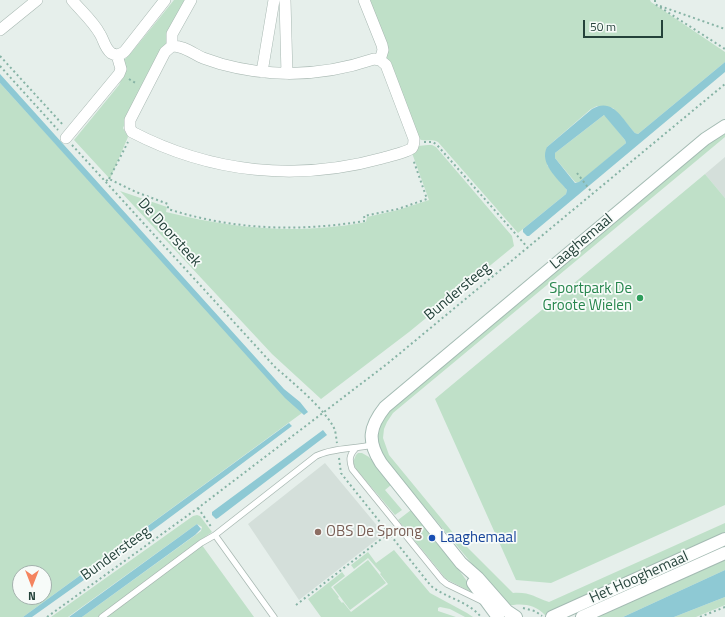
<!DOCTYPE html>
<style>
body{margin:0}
#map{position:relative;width:725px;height:617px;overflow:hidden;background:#e6efeb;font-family:"Titillium Web",sans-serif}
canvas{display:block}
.north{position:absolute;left:12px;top:565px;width:40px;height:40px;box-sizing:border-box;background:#f7fbf9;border:1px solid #a3b1ad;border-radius:50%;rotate:180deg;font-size:11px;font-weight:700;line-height:16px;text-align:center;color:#24423a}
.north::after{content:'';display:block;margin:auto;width:14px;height:18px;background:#f4845f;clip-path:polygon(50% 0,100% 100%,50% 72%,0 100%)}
.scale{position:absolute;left:583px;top:20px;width:80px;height:18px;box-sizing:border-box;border:2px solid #24423a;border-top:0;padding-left:5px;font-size:12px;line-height:14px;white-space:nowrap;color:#24423a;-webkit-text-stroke:3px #f7fbf9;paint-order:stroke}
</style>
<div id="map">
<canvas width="725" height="617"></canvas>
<div class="north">N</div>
<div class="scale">50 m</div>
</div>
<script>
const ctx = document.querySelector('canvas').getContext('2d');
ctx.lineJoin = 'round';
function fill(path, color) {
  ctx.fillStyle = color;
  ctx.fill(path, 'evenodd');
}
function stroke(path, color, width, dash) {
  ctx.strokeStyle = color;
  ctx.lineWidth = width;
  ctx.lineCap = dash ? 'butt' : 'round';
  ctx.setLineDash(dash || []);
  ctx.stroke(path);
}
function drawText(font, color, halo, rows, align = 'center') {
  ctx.font = font + ' "Titillium Web",sans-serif';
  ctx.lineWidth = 3.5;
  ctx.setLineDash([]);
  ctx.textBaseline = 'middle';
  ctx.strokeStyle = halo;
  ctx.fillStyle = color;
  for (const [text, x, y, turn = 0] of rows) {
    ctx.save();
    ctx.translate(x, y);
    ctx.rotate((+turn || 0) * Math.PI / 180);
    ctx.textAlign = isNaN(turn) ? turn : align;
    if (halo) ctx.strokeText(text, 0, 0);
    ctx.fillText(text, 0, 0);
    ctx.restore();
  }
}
fill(new Path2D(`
 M725,157v41l-20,-24z
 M325,463l59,71 -85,66 -51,-76z`), '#d4dfda');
fill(new Path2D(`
 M174,0h13l-19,42 -35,64 -10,22 5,9 -18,42 -36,-39 45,-55 3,-7v-19h3l6,-6z
 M370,0h280l1,2 74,50v10l-87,72 -3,-1 -22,-25 -16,-2 -6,3 -44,38v18l20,25 -1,4 -48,39 -80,-91c-8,-4 -14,1 -20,-4l-32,-79z
 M0,83l302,330 -279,204h-23zM20,573h24v24h-24z
 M604,115l2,1 19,24 1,3 -47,40 -4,-1 -20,-24v-5z
 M725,130v7l-332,276 -6,9 -3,7 -1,9 6,17 65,79 59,59c18,-1 20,4 36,9l176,-79v12l-176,79 -4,1c-11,-11 -23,-12 -38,-9l-123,-148c-10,-23 -7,-28 5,-48z
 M428,145h4l4,2 76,89 2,10 -105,86 -88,67 -49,-45 -152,-163 47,16 -1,5c69,17 131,23 200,10l1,-5 31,-7 31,-10 -17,-47 6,-7z
 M705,174l20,24v307l-174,78 -35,-3 -81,-181z
 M358,453h4l7,4 22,28 -6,5 17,20 -7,5 -39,-46 -3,-7 3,-7z
 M411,510l45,56 21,29 -31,-16 -48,-59z
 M197,515l3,1 12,16 -13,9 55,76h-172l119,-86 1,-4 -5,-3 -129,93h-17l142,-101z
 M394,550l36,43 37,20 6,4h-8l-15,-8 -10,-2 -2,1v3l18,6h-135l-13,-18 34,-27 3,4 -14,11 8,10 -1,1 4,5 1,-1 8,10 37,-28 -8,-10 1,-1 -13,-15 -14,11 -3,-4 17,-13 8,11z
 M725,556v14l-102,47h-33z
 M368,560l18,23 -36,27 -17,-23z
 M725,597v8l-29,12h-22z`), '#bfe0c8');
fill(new Path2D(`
 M725,62v10l-196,164h-2l-4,-4v-3l43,-35 1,-4c-10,-12 -28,-27 -20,-43l45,-38c21,-12 30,10 43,24l3,1zM604,115l21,25 1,3 -47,39 -4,1 -20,-25v-5z
 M0,74l284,315 16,13 8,10 -4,3 -19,-17 -285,-315z
 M289,423l3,3c-86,65 -172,129 -260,191h-9z
 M323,430l4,5 -109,83 -2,1 -4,-4v-3z
 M197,524l4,5 -6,6 -113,82h-13z
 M725,570v27l-51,20h-51z`), '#8ec9d4');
const lane = new Path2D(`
 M356,448c-7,7 -7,12 -4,21l90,111 5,4 35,17
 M102,617l99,-74 14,-8
 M274,617l-59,-82 101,-79c16,-8 38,-7 56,-11`);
const street = new Path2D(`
 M72,0c9,11 21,21 28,34 4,6 4,13 11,19 5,3 10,2 14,-2l40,-51
 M285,0l2,74
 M364,0l18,45 1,5 -3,10
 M0,30l37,-30
 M172,46c10,-1 22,8 31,12 6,2 12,4 18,6 51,14 103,12 153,-5l6,1 6,5 28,74c0,3 0,6 -2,9 -4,4 -23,8 -29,10 -86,24 -172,15 -251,-26l-2,-4v-8l35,-68 7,-6v-12l19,-34
 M262,72l12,-72
 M66,138l53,-64 2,-5 -4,-14`);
const secondary = new Path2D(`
 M473,583l25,34
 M516,617l-9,-6 -29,-33 -17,-15 -80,-100c-14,-22 -12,-36 4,-56l320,-268 20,-13
 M552,617l173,-78
 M582,617l143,-64`);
stroke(lane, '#a8b8b2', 7);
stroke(street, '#a8b8b2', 12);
stroke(secondary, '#a4bbb3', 14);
stroke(new Path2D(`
 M655,0v4l70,45
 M660,6l65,23
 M0,56l64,70
 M0,66l58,64
 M129,79l8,5
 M424,142h9l4,3 91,103
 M72,145l203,222c18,16 48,40 59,61 2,4 2,10 3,15
 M577,173l16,21
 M109,179l19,-37
 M106,181l3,-2 27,13 32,12v5c66,21 129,23 197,12l-1,-5 34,-7 29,-10 -14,-40
 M339,458l2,15 3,4 87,109c15,12 37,15 50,31
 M198,508l14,20
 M411,528l12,6
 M296,605l93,-72
 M523,608l12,3 7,5
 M47,617l151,-109 189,-144 338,-280
 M700,617l25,-10`), '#86b3a5', 2, [2, 3]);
stroke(lane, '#fff', 5.5);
stroke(street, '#fff', 11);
stroke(secondary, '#fff', 12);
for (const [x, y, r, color] of [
 [640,298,4,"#2e9e5b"],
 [318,532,4,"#8d6e63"],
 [432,538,4,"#1a4fb4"]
]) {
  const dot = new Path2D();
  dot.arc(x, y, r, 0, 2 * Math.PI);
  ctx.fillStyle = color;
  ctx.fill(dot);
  stroke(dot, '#f7fbf9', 1.5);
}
drawText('15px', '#24423a', '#f7fbf9', [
 ["De Doorsteek",169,233,48],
 ["Laaghemaal",582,242,-40],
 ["Bundersteeg",458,292,-40],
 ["Bundersteeg",116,554,-36],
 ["Het Hooghemaal",639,578,-24]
]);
drawText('15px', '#27864d', '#f7fbf9', [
 ["Sportpark De",632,289],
 ["Groote Wielen",632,306]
], 'right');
drawText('15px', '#785e54', '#f7fbf9', [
 ["OBS De Sprong",326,532]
], 'left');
drawText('15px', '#164399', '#f7fbf9', [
 ["Laaghemaal",440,538]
], 'left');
</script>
